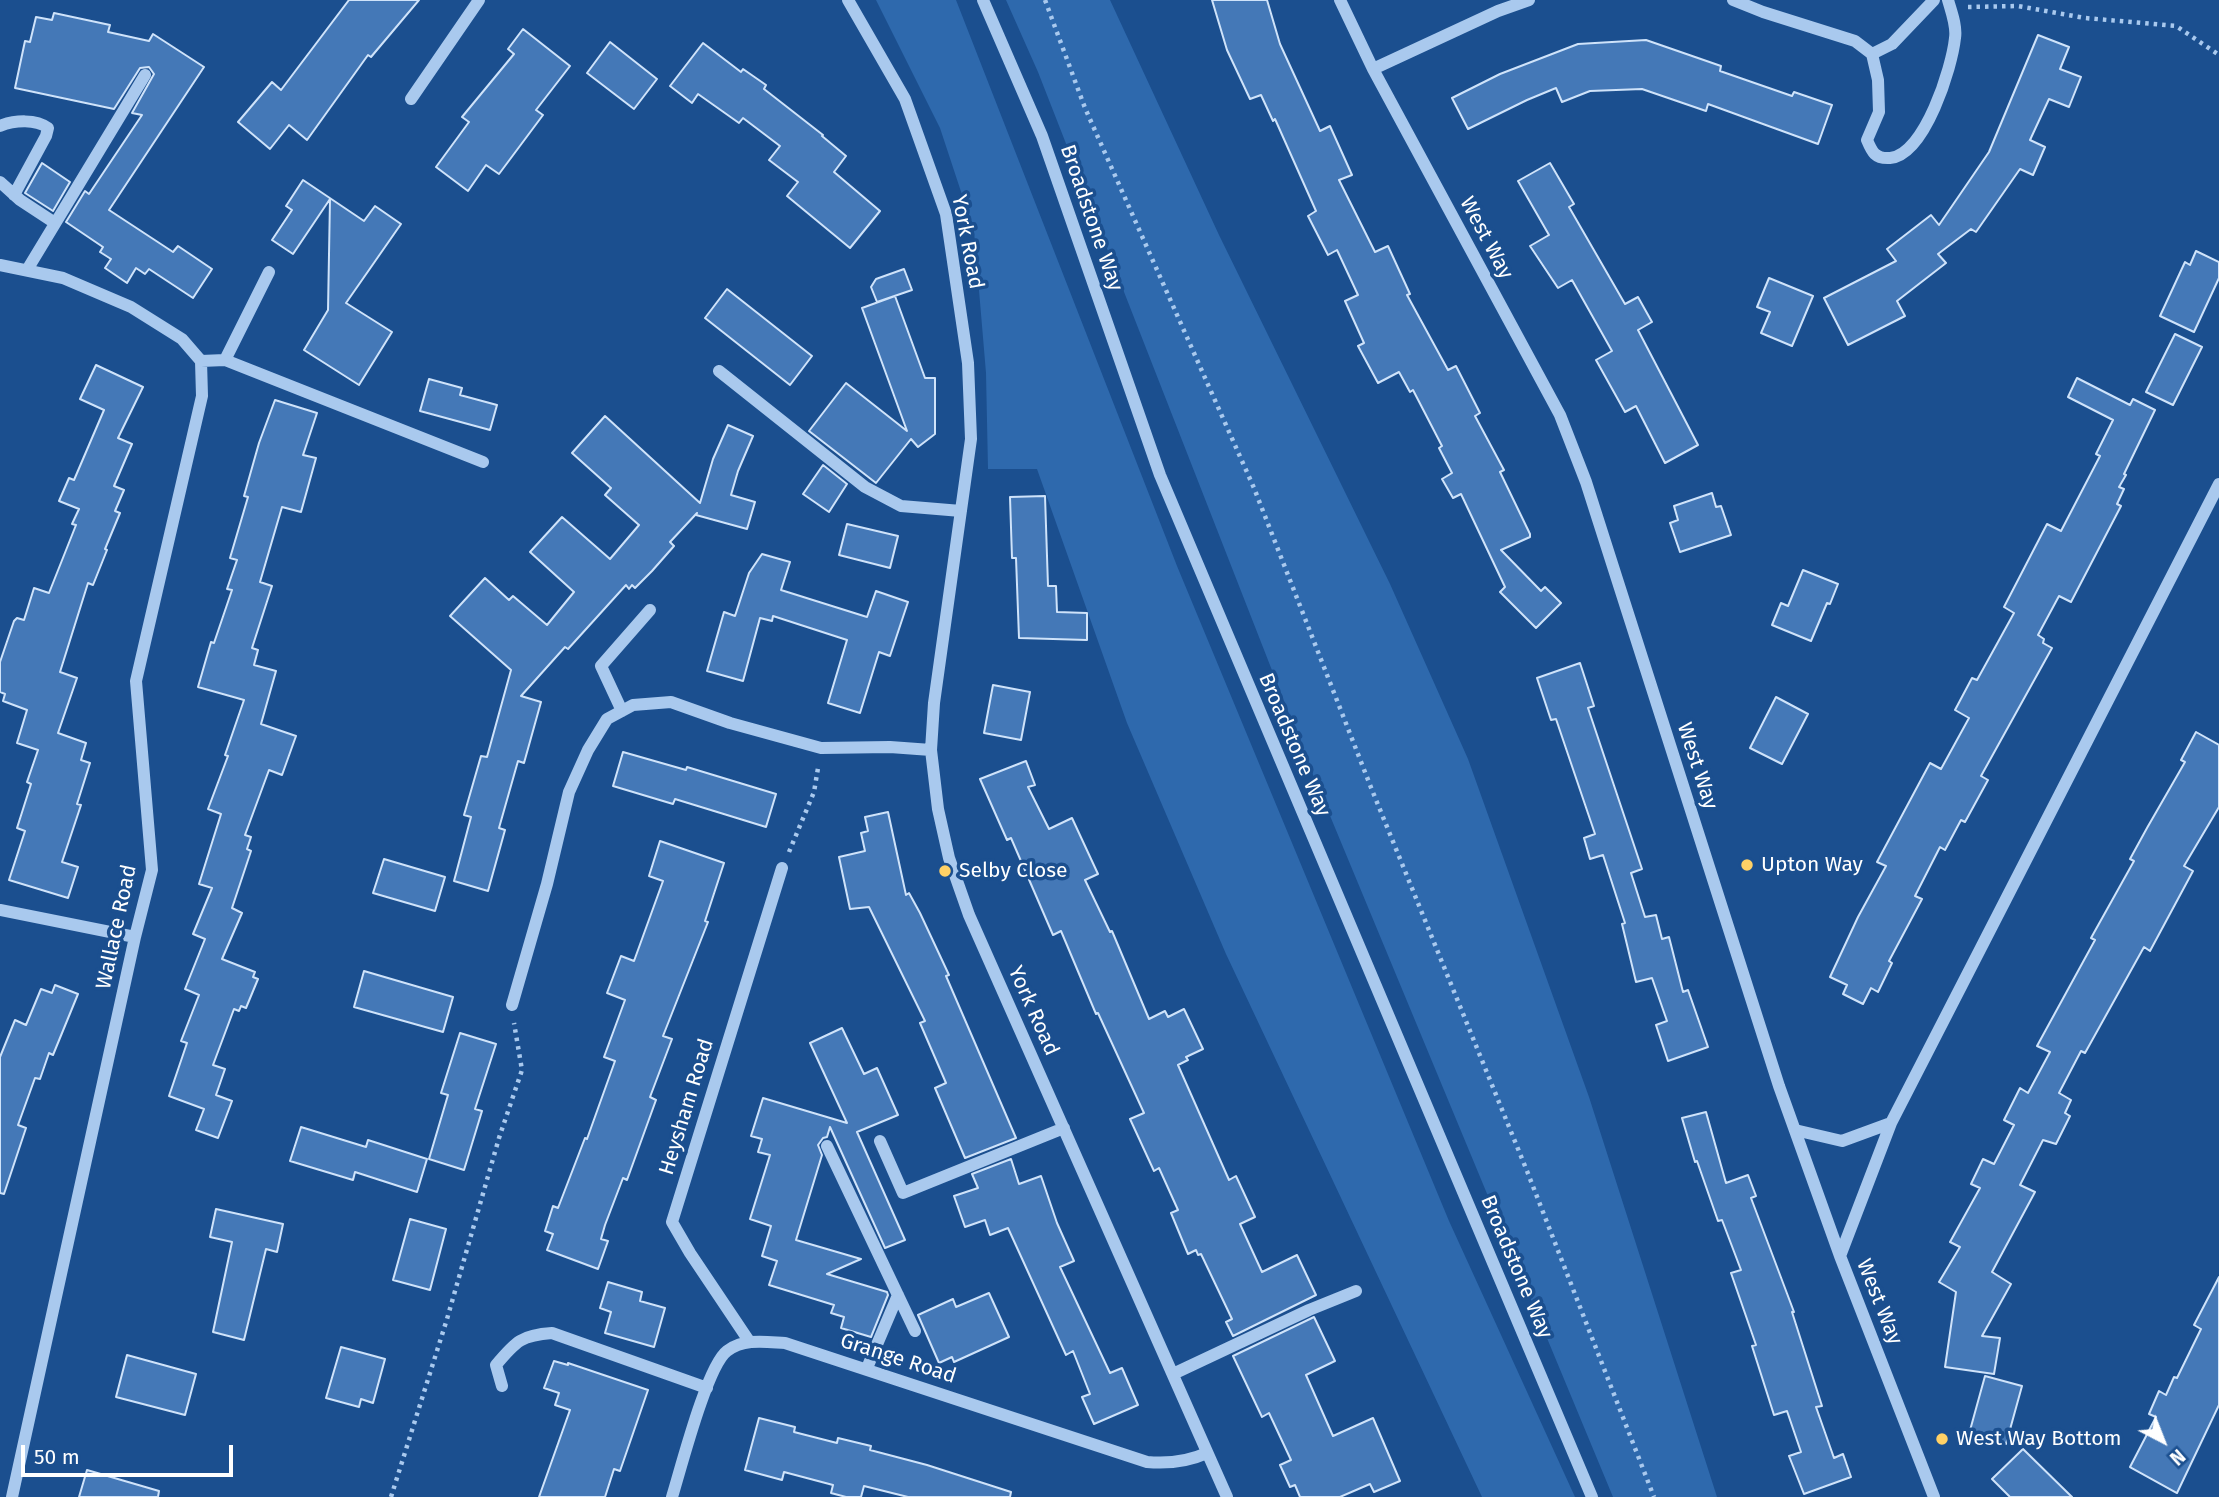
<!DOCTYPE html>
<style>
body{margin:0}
#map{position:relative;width:2219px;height:1497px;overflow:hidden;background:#1b4f8f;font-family:"Fira Sans",sans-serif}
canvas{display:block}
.north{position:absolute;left:2128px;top:1406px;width:70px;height:70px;-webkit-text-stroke:5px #1b4f8f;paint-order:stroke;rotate:138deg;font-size:19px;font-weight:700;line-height:28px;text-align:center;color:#fff}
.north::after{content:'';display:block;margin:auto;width:24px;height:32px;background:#fff;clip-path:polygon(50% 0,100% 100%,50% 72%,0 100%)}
.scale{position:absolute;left:21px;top:1445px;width:212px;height:32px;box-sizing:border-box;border:4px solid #fff;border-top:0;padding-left:9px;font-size:21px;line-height:24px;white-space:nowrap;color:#fff;-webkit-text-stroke:5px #1b4f8f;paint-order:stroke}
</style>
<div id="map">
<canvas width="2219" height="1497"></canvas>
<div class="north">N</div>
<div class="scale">50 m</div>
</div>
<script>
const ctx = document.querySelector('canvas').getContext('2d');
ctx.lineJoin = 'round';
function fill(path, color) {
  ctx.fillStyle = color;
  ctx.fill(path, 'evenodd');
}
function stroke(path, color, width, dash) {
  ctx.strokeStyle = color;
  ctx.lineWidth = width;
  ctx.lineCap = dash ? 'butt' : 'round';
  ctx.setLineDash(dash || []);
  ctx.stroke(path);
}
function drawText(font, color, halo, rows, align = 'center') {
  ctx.font = font + ' "Fira Sans",sans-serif';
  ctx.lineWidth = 7;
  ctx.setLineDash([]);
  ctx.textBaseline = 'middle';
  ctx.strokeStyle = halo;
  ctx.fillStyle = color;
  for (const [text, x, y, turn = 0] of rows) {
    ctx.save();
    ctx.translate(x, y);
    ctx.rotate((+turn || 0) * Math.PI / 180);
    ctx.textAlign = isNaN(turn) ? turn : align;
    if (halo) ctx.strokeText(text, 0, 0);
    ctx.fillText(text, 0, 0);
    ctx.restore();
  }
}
fill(new Path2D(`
 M876,0h80l221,566 272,655 126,276h-93l-256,-543 -99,-231 -90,-254h-49l-2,-96 -12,-142 -34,-103z
 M1006,0h104l109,235 171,349 78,175 121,338 128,400h-104l-302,-727 -273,-698z`), '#2e69ad');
const building = new Path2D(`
 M349,0h70l-48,57 -3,-2 -61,85 -18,-15 -19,24 -32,-27 34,-40 9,8z
 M1212,0h55l13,44 40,87 10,-5 22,49 -13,5 36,72 13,-6 22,48 -3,1 41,75 8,-4 24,47 -5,3 29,54 -4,2 30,62v3l-29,13 40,41 4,-4 16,16 -25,25 -36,-36 5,-5 -44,-93 -8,4 -11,-19 10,-6 -13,-25 3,-2 -29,-56 -3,2 -11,-20 -21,11 -20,-37 6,-3 -19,-42 13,-6 -21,-45 -9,5 -20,-39 8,-5 -41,-92 -2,2 -12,-26 -11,4 -23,-49z
 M54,13l56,12 -2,7 41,9 4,-7 51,33 -95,143 64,42 5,-6 34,23 -19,29 -44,-29 -4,5 -9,-6 -9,15 -22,-15 6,-9 -11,-7 3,-5 -37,-25 19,-31 4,3 53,-79 -10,-2 22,-39 -5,-7 -9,1 -26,41 -99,-21 10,-47 5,1 6,-25 16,3z
 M523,29l47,37 -34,44 7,5 -44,59 -13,-9 -18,26 -32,-24 33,-45 -7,-5 52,-63 -6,-5z
 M2038,35l31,12 -9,22 21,8 -12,30 -20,-8 -19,41 15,7 -12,28 -13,-6 -44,63 -5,-3 -33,25 8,9 -49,38 8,15 -57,29 -24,-47 72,-37 -9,-12 44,-34 8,10 50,-73z
 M1646,40l75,26 -1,5 72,25 2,-4 38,13 -14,39 -110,-40 -2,7 -64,-22 -52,2 -28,11 -6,-14 -29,12 -59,29 -16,-31 48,-24 78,-30z
 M610,42l47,37 -23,30 -47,-36z
 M703,43l38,29 2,-3 23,16 -2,4 59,46 -1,1 24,20 -12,16 46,39 -30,37 -63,-52 11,-14 -29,-22 11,-14 -37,-28 -4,5 -41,-29 -6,9 -22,-17z
 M42,163l28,19 -17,29 -28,-18z
 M1550,163l24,41 -5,3 56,97 13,-7 14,25 -14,8 60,115 -33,18 -29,-57 -11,6 -29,-52 16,-9 -40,-71 -14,8 -28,-42 19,-11 -31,-54z
 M303,180l61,41 11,-15 26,18 -55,79 46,29 -33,53 -55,-35 24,-40 2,-111 -37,55 -21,-14 20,-30 -6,-4z
 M2196,251l23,11v16l-25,54 -34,-16 25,-54 5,3z
 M904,269l8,21 -35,12 -6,-15 5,-8z
 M1769,278l44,18 -21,50 -31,-13 9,-21 -13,-5z
 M727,289l85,67 -22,29 -85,-67z
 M895,296l30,82h10v56l-17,13 -7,-8 -35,44 -67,-52 37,-48 61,48 -45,-123z
 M2175,334l27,13 -29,58 -27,-13z
 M96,365l47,22 -25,51 14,6 -18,42 10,4 -9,21 5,2 -15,36 2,1 -14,35 -5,-2 -28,89 17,6 -19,55 28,10 -5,17 9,3 -13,41 4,1 -19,57 16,5 -10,31 -59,-18 16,-49 -8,-3 14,-44 -4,-2 11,-32 -21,-7 10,-33 -24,-9 2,-7 -5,-2v-30l14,-41 3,-3 7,2 10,-32 15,5 27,-68 -4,-1 7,-15 -20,-8 10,-23 5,2 30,-70 -24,-11z
 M2077,378l53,27 3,-6 22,11 -31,64 2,1 -7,12 5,2 -7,15 4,2 -50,96 -12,-6 -21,39 6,4 -1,4 9,5 -71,128 7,4 -23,42 -4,-2 -16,30 -5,-3 -25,49 7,3 -33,62 3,2 -14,29 -7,-4 -8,16 -20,-10 4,-9 -17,-8 28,-60 28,-51 -9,-4 53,-99 11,6 28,-51 -14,-8 17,-32 5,2 37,-67 -10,-6 43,-83 14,7 39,-75 -4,-2 17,-34 -45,-23z
 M429,379l33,9 -2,7 37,10 -7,25 -70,-19z
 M275,400l42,13 -14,42 13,3 -15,54 -19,-5 -22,75 12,4 -20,62 6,2 -4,15 22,6 -15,53 35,12 -14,39 -13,-5 -24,65 6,2 -4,12 4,2 -19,57 10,5 -20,46 33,13 -2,5 5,2 -12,29 -5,-2 -2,5 -5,-2 -21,56 12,4 -9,26 16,6 -14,37 -22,-8 8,-21 -35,-13 18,-53 -6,-2 18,-46 -14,-6 20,-50 -12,-5 19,-46 -13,-4 22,-70 -13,-5 20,-53 -3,-1 19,-55 -46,-13 13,-45 3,1 18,-53 -5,-1 10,-29 -7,-2 18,-61 -4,-1 15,-53z
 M605,416l95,87 13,-44 15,-34 25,11 -15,35 -7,24 24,7 -8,27 -51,-14 1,-2 -27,29 4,4 -22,25 -17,17 -3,-3 -3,4 -3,-4 -58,64 -3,-2 -44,49 20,6 -17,61 -6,-2 -19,67 6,2 -17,61 -34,-10 17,-64 -7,-2 17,-59 6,1 24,-87 -61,-54 35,-38 24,22 4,-4 34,29 27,-33 -44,-40 32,-35 48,42 29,-34 -34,-30 6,-7 -39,-35z
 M823,465l24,19 -18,28 -26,-18z
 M1712,493l4,14 5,-1 10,29 -51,17 -10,-29 8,-3 -4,-14z
 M1045,496l3,90h8l1,26 30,1v27l-68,-2 -3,-80h-4l-2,-61z
 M847,524l51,12 -8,32 -51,-13z
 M762,554l28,8 -9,28 86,27 9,-26 32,11 -18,54 -11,-4 -19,61 -32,-10 19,-63 -74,-24 -1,5 -12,-3 -17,63 -36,-10 17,-59 11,4 14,-43z
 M1803,570l35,14 -8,20 -3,-1 -16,38 -39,-16 9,-22 7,3z
 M1580,663l14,43 -6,2 54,161 -11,4 14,44 11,-2 6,24 7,-2 14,55 5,-2 20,57 -40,14 -12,-36 11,-4 -15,-43 -16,4 -14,-58 3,-1 -22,-68 -13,4 -6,-21 11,-4 -39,-115 -5,1 -14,-42z
 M993,685l37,7 -9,48 -37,-7z
 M1776,697l32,17 -26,50 -32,-16z
 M2196,732l23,13v62l-35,59 9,5 -43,80 -6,-4 -59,106 -4,-2 -22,42 12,7 -6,13 5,3 -14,28 -13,-4 -23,45 15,7 -43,80 19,12 -29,52 18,2 -6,36 -49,-7 11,-75 -17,-10 21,-35 -10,-5 30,-54 -9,-4 12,-25 11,5 20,-39 -10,-5 16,-32 8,5 22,-41 -13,-6 58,-106 -4,-2 43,-77 -4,-2 17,-31 38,-66 -4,-2z
 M623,752l63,18 1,-3 89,27 -10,33 -91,-28 -2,5 -60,-18z
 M1026,761l9,24 -7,2 21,42 23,-11 26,56 -13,6 25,52 2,-1 37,88 16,-8 3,6 16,-8 19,40 -17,8 2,3 -10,5 51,115 7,-4 19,41 -15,7 22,48 35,-17 19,40 -83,41 -7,-14 6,-3 -31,-65 -3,1 -2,-5 -8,4 -17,-41 7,-3 -19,-42 -5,3 -24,-52 14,-6 -46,-100 -2,1 -35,-83 -8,4 -42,-97 -4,2 -27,-61z
 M888,812l18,83 3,-2 11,20 29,62 -3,1 70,162 -51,20 -30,-70 11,-5 -26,-60 5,-2 -56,-114 -19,2 -11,-52 26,-6 -4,-18 7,-2 -3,-14z
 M660,841l64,22 -19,58 3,1 -45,114 9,3 -22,58 6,3 -29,80 -4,-2 -18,47 -4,14 7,2 -10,28 -51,-19 6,-16 -8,-3 8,-25 5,2 27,-70 2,1 28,-78 -11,-4 21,-57 -18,-7 14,-37 13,5 29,-80 -14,-5z
 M384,859l61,18 -10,34 -62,-18z
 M364,971l89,26 -10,35 -89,-25z
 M55,985l23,9 -25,61 -4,-2 -9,26 -5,-1 -17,47 8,3 -22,66 -4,-1v-136l15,-37 11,5 15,-36 11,4z
 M842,1028l22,46 13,-6 21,47 -41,17 48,108 -20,8 -55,-121 -3,10 -4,1 -5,7 4,10 -26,85 65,19 -34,15 60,18 1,3 -17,42 -30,-9 3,-11 -13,-4 3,-8 -65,-20 8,-24 -15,-5 9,-30 -21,-7 20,-64 -12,-3 4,-13 -11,-3 12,-38 84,25 -37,-80z
 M460,1033l36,11 -21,65 7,2 -18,59 -35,-11 19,-64 -7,-2z
 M1706,1112l20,71 22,-8 8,21 -5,2 43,114h-2l30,94 -6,1 18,51 9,-4 8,23 -47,17 -15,-38 12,-4 -14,-41 -13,4 -22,-69 4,-1 -25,-72 10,-3 -19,-50 -4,1 -21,-60 -2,1 -13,-44z
 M301,1127l65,20 2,-7 59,19 -10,33 -62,-20 -2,8 -63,-19z
 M1011,1159l8,25 22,-8 16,47 17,38 -14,6 50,106 12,-5 16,37 -44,19 -12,-27 8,-3 -17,-43 -7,4 -58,-127 -18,7 -5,-15 -20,7 -11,-31 24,-8 -6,-14z
 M216,1209l67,15 -6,28 -11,-3 -22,91 -31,-8 19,-90 -22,-5z
 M410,1219l36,10 -16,61 -37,-10z
 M2219,1277v128l-42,88 -47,-26 26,-50 -7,-3 10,-23 7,4 8,-18 3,1 24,-49 -7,-4z
 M608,1282l34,10 -2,9 25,7 -11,39 -49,-14 6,-21 -11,-4z
 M989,1293l20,44 -55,25 -2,-5 -13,6 -21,-48 35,-16 3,8z
 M1314,1317l21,44 -29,14 27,61 40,-18 27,63 -26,11 -4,-8 -30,13h-40l-5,-12 -5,2 -10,-22 11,-5 -22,-47 -7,4 -29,-61z
 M341,1347l44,12 -12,44 -12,-4 -2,8 -33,-9z
 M127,1355l69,19 -11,41 -69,-18z
 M554,1361l14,4v-2l80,27 -28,81 -6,-2 -9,28h-66l31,-87 -15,-5 4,-12 -15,-5z
 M1985,1376l37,10 -16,58 -37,-10z
 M759,1418l36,9 -1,5 43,11 1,-5 33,8 -1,4 57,15 84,27 -1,5h-102l-44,-11 -3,11h-15l-15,-4 2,-8 -49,-13 -2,8 -37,-10z
 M2023,1449l49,48h-62l-18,-18z
 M87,1470l72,21 -1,6h-79z`);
fill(building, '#4478b7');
stroke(building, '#cfe3fa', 2);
stroke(new Path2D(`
 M1045,0l40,108 169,380 118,302 155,381 127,326
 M1968,7l50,-1 67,12 91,8 43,29
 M789,852l25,-60 4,-24
 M391,1497l56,-178 52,-181 23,-68 -8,-47`), '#a9c9ee', 4.5, [3.5, 5]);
stroke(new Path2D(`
 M848,0l57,99 41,115 22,149 3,76 -37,264 -3,47 7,59 11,49 20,57 258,582
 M983,0l59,136 118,339 432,1022
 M1340,0l33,69 187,346 26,67 193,604 61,170 94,241
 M1733,0l30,12 92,29 17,13 6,26 1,32 -12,28c5,12 8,19 23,18 35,-3 62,-91 65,-120 2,-12 -4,-27 -7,-38
 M1872,54l20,-10 42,-44
 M1373,69l125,-58 31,-11
 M411,99l68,-99
 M0,126c15,-6 36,-7 48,2l-2,8 -32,59
 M0,182l20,18 35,23
 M0,265l63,13 68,29 51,32 19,22 24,-1 258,102
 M27,270l118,-195
 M225,360l44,-88
 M719,371l146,116 36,19 60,5
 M622,711l-21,-45 49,-56
 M0,910l135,27
 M512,1005l35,-121 22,-92 19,-42 19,-31 26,-14 38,-3 59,21 91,25 69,-1 41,3
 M1795,1130l47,11 49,-18
 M880,1141l23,52 161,-65
 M827,1146l88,185
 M1840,1256l51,-133 328,-639
 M749,1341l-59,-88 -18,-31 110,-354
 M867,1368l31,-73
 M1173,1374l136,-64 47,-19
 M502,1386l-6,-21c20,-24 26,-30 56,-32l155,55
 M12,1497l123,-560 17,-67 -16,-189 66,-285 -1,-35
 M672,1497c9,-29 35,-131 55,-146 17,-13 39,-9 58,-8l362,119c22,2 40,0 60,-9`), '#a9c9ee', 12);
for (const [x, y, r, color] of [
 [1747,865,7,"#ffd166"],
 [945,871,7,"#ffd166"],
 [1942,1439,7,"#ffd166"]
]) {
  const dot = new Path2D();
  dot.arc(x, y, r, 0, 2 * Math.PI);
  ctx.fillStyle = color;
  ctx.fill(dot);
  stroke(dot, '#1b4f8f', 2.5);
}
drawText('21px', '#fff', '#1b4f8f', [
 ["Broadstone Way",1091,218,71],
 ["West Way",1486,238,62],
 ["York Road",967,242,79],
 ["Broadstone Way",1294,745,67],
 ["West Way",1697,766,72],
 ["Wallace Road",117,927,-78],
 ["York Road",1033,1011,66],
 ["Heysham Road",687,1107,-73],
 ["Broadstone Way",1516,1267,67],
 ["West Way",1879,1302,68],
 ["Grange Road",898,1359,18]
]);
drawText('21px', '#fff', '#1b4f8f', [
 ["Upton Way",1761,865],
 ["Selby Close",959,871],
 ["West Way Bottom",1956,1439]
], 'left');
</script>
